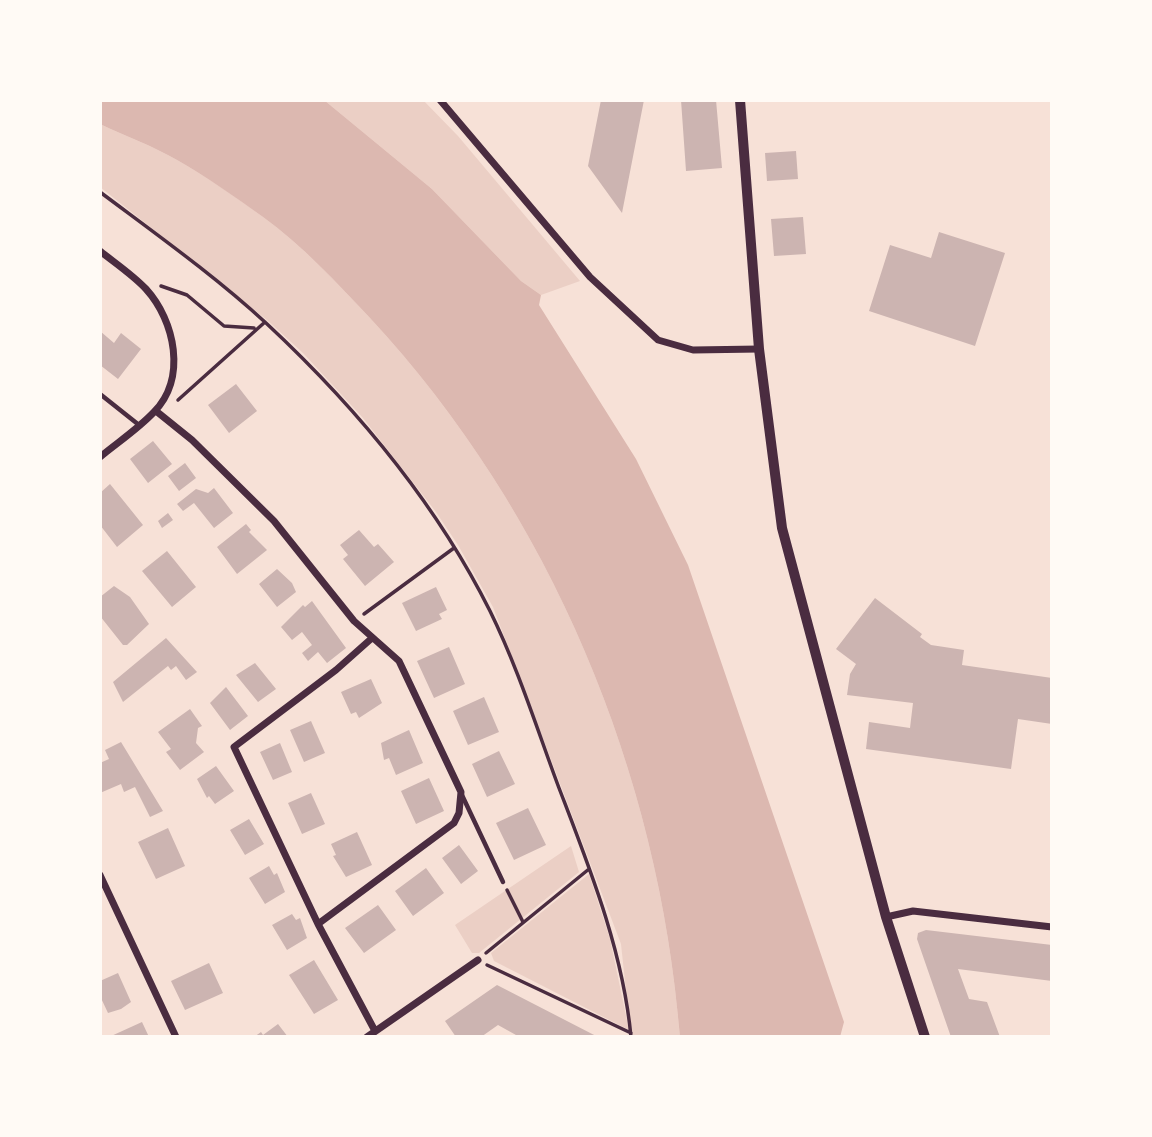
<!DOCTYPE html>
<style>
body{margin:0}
#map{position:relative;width:1152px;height:1137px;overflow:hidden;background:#f7e1d7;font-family:"Space Grotesk",sans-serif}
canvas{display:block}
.frame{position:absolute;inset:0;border:102px solid #fffaf5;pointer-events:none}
</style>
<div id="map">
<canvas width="1152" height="1137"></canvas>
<div class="frame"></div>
</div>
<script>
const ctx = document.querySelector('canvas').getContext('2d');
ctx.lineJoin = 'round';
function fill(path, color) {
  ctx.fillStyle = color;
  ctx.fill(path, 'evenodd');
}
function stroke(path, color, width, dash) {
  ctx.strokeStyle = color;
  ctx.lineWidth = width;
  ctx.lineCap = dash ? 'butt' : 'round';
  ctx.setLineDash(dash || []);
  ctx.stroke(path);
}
fill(new Path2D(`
 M324,100h99l35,36 122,145 -39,14 -20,-14 -89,-92z
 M100,124c25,12 53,22 77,36 30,17 59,37 86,57 39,28 74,66 107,101 181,195 289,455 310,719h-49l-10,-93 -128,-337 -35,-62 -22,-33 -73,-94 -60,-65 -36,-33 -167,-133z
 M571,846l8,26 -100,81h-7l-17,-28z
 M589,874l21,65 19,91 -135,-69 -3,-8z`), '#ebcfc5');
fill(new Path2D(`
 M100,100h224l108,89 89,92 20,14 -2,10 97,154 52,106 156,457 -4,15h-160c-21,-264 -129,-524 -310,-719 -33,-35 -68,-73 -107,-101 -28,-20 -56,-40 -86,-57 -24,-14 -52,-24 -77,-36z`), '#dcb8b0');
fill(new Path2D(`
 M601,100h43l-22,113 -34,-47z
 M681,100h35l6,68 -36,3z
 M796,151l2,28 -31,2 -2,-28z
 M803,217l3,37 -32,2 -3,-37z
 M939,232l66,21 -30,93 -106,-35 21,-66 41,13z
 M100,331l14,12 7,-10 20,16 -23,30 -18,-14z
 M236,384l21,27 -28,22 -21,-28z
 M153,441l19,23 -24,19 -18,-24z
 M185,463l11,15 -17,13 -11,-15z
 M110,484l33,41 -26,22 -17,-22v-32z
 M214,488l19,25 -19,15 -20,-25 -11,8 -6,-7 19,-15 12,4z
 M168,513l5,7 -11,8 -4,-7z
 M246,524l5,6 -2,2 18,18 -30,24 -20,-27z
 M359,530l15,17 4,-3 16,18 -29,24 -22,-27 5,-4 -8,-10z
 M167,551l29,36 -24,20 -30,-36z
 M277,569l15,14 4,9 -19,15 -18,-23z
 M114,586l16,11 19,27 -22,21h-4l-23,-29v-19z
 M436,587l11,23 -8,4 3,5 -26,12 -14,-28z
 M875,598l47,36 -2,3 11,8 33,5 -2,15 90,13v46l-34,-5 -7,50 -145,-20 3,-27 41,6 3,-25 -66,-8 3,-21 6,-10 -20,-15z
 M312,601l34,47 -19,15 -9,-11 -10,9 -6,-8 10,-8 -10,-13 -10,8 -11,-13 22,-22 2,2z
 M166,638l31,34 -11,8 -10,-14 -5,4 -3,-4 -45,36 -10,-20z
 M449,647l16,37 -31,14 -17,-37z
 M255,663l21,26 -18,13 -22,-27z
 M371,679l11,24 -23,15 -3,-6 -5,2 -10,-22z
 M226,687l22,29 -18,14 -20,-27z
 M484,697l15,35 -31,13 -15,-34z
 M190,709l12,17 -4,2 -2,15 8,9 -24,18 -14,-18 5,-3 -13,-17z
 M311,721l14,32 -21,9 -14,-32z
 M409,730l14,33 -27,12 -7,-17 -5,2 -3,-17z
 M121,742l42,69 -13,6 -15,-30 -11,5 -3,-8 -21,9v-30l9,-4 -4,-9z
 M280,743l12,29 -19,8 -13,-28z
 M499,751l16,33 -28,13 -15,-33z
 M216,766l18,25 -19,13 -6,-8 -2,2 -10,-19z
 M429,778l15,33 -28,13 -15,-33z
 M311,793l14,31 -23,10 -14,-31z
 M528,808l18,37 -32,15 -18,-37z
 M249,819l15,25 -19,11 -15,-25z
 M168,828l17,38 -29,13 -18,-37z
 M357,832l15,33 -26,12 -13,-21 3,-1 -5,-11z
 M459,845l19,26 -17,13 -19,-26z
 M269,866l5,9 3,-2 8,19 -20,12 -16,-26z
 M426,868l18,25 -31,23 -18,-25z
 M378,905l18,25 -32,23 -19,-25z
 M292,914l4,6 4,-2 7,20 -20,12 -15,-25z
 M926,930l126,15v36l-94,-12 11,30 18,3 13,35h-49l-34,-98 1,-6z
 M314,960l24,40 -24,14 -25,-39z
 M209,963l14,30 -38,17 -14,-29z
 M118,973l13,29 -10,7 -13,4 -8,-17v-15z
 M497,985l101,52h-84l2,-2 -18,-10 -17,12h-25l-11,-16z
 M142,1022l7,15h-40z
 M278,1024l10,13h-34l7,-5 2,3z`), '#ccb4b1');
stroke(new Path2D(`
 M100,192c56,42 115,84 166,131 89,83 170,180 224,288 28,57 47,118 69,177 31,81 64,163 72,249
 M161,286l26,9 37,31 30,2
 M178,400l87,-78
 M364,614l90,-66
 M507,890l16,32
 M486,953l103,-84
 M487,965l144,68`), '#4a2c40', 3.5);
stroke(new Path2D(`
 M100,394l39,31
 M461,793l42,89`), '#4a2c40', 4.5);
stroke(new Path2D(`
 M440,100l150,177 68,63 35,10 66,-1
 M100,251c15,12 33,24 46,38 29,32 41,89 8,123 -16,17 -36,30 -54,45
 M156,411l36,29 82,81 80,100 45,40 62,131 -2,21 -5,10 -136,101
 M372,638l-36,32 -102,77 84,177 57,107
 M100,875l76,162
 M886,917l27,-6 139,16
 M367,1037l111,-77`), '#4a2c40', 7);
stroke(new Path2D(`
 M740,100l19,249 23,179 104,389 39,120`), '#4a2c40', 10);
</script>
